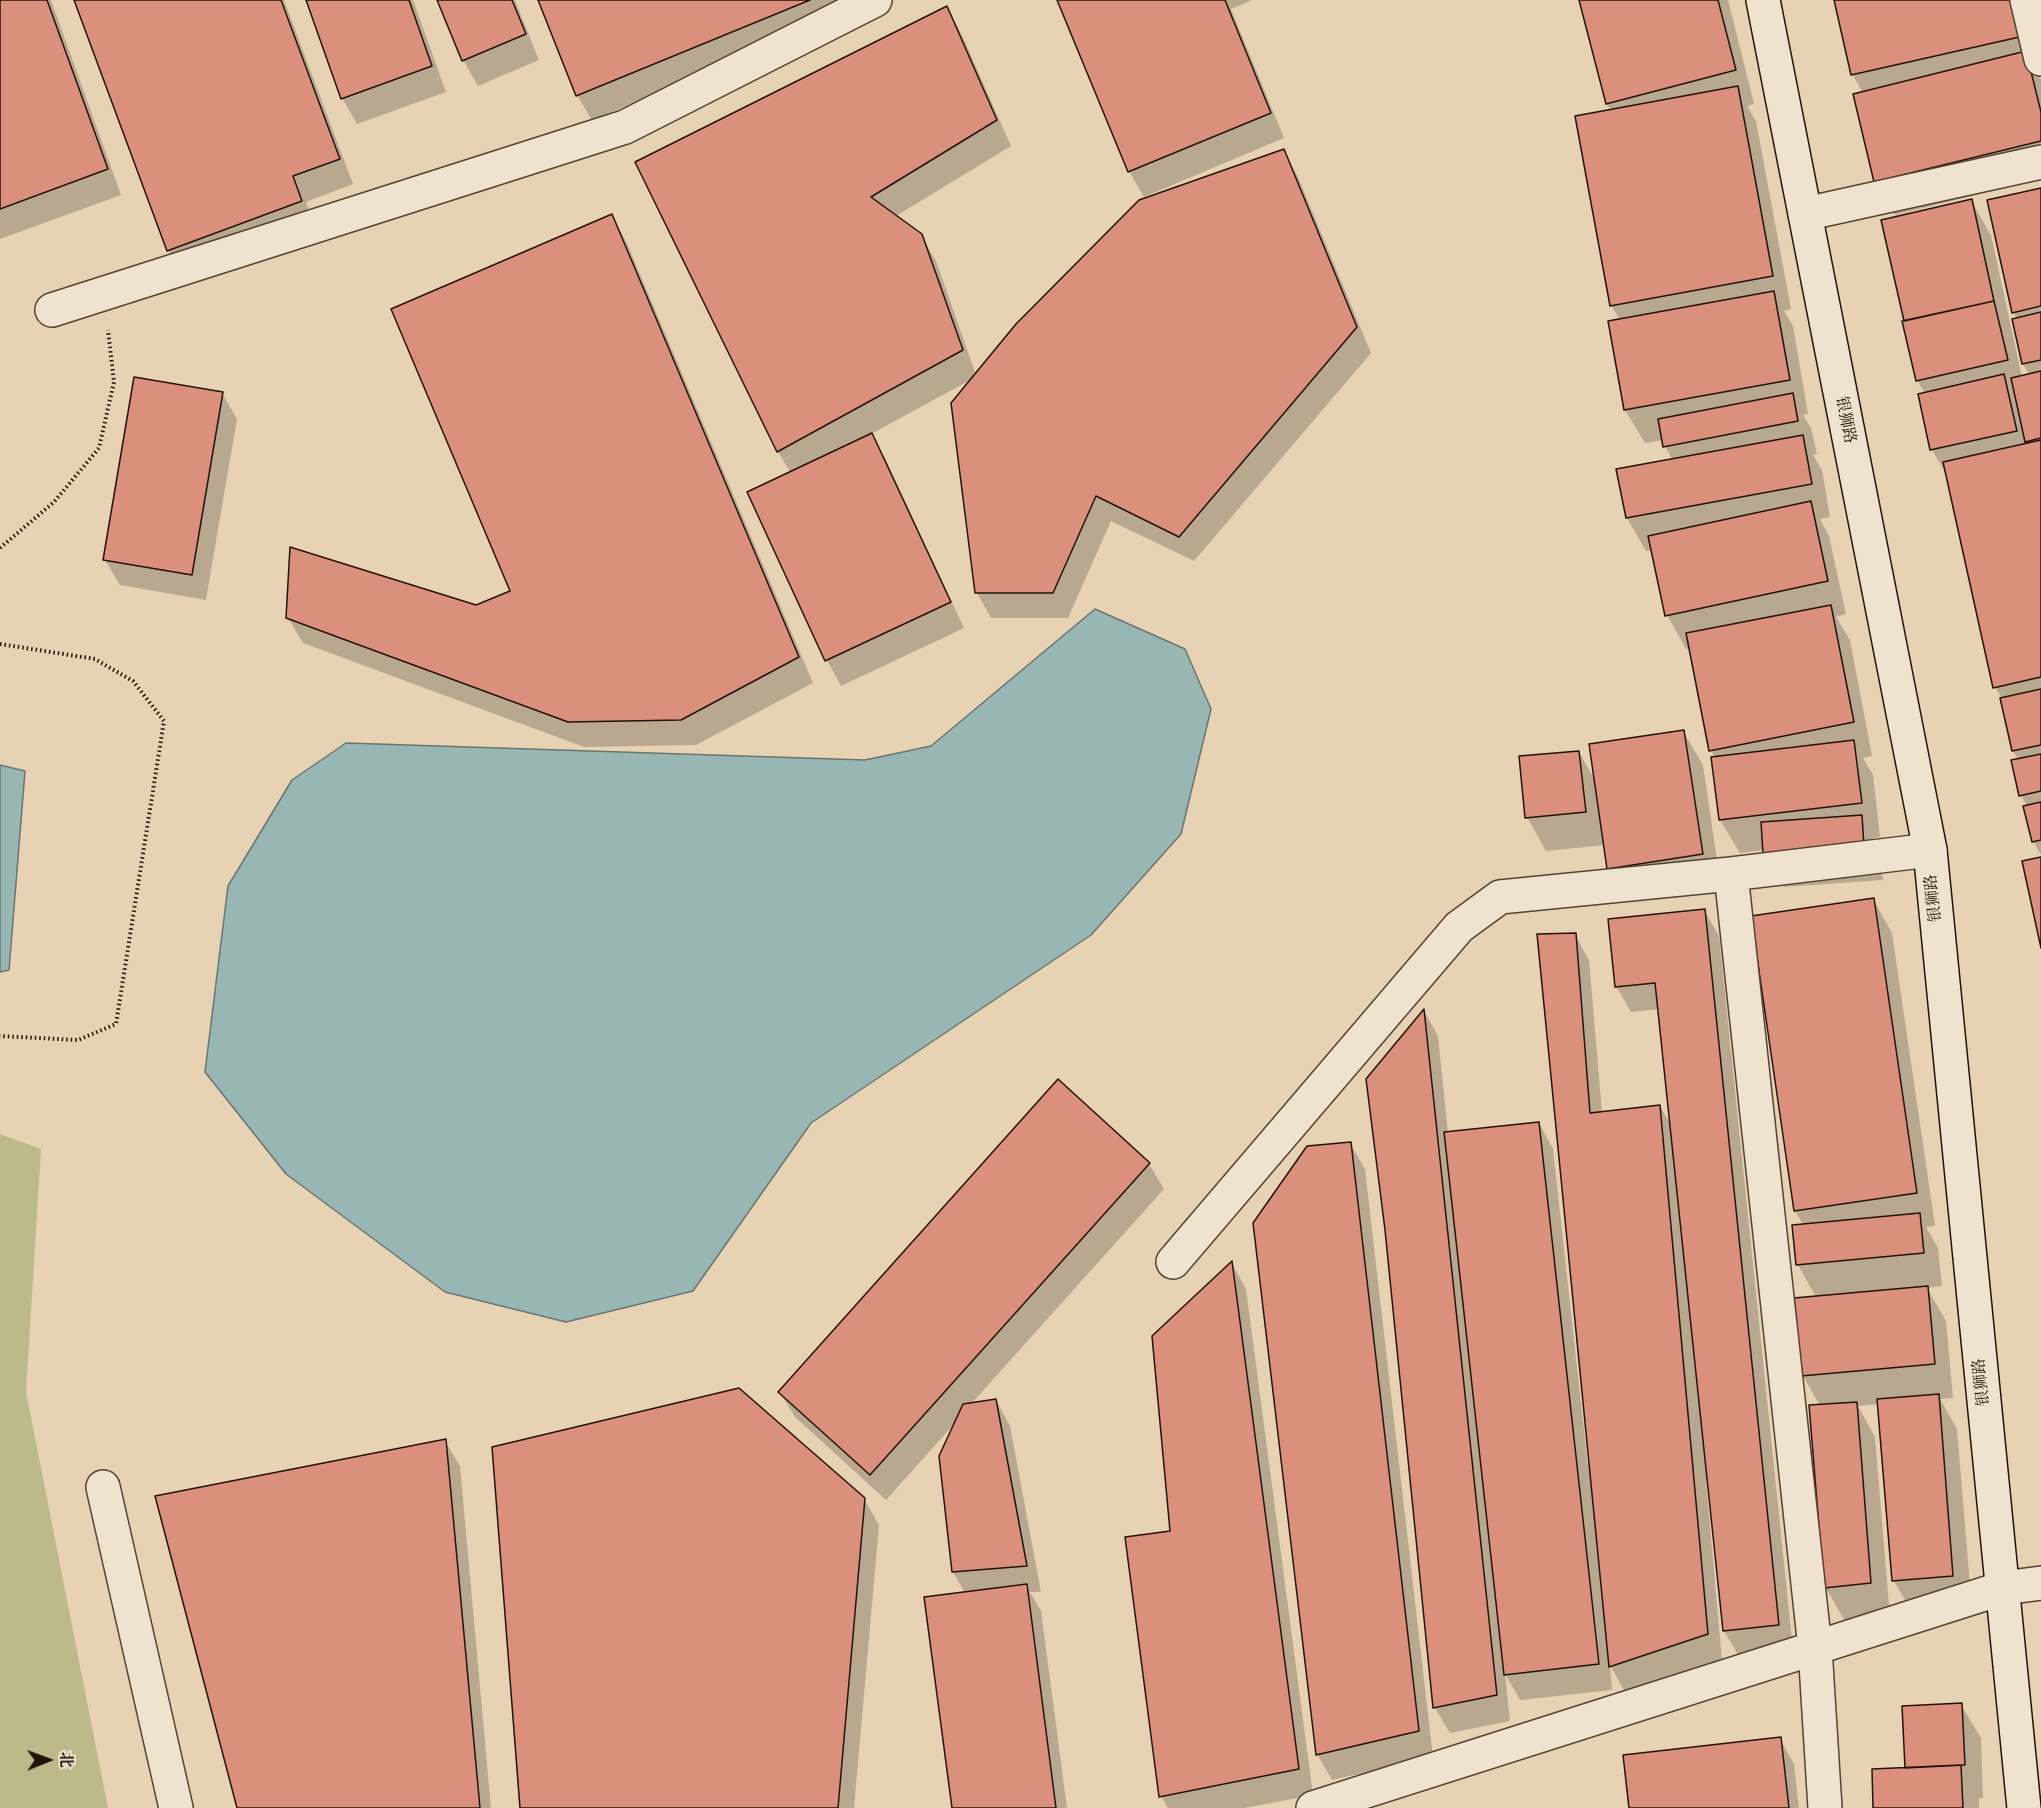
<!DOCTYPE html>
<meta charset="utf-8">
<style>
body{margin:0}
#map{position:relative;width:2041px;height:1808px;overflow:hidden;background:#e7d3b4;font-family:Alegreya,"Noto Serif SC",serif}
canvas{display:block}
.north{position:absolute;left:18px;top:1730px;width:60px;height:60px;-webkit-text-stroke:4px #efe2ce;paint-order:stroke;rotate:89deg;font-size:16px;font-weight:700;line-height:24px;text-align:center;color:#241207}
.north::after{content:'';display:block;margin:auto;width:21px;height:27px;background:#241207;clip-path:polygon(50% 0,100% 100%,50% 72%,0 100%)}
</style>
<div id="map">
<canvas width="2041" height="1808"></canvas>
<div class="north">北</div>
</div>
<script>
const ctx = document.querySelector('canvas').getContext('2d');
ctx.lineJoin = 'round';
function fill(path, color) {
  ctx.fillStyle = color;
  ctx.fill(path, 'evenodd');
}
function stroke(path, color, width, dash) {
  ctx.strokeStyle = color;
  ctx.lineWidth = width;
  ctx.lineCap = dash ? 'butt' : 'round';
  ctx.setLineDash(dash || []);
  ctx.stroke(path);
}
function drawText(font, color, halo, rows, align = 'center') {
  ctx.font = font + ' Alegreya,"Noto Serif SC",serif';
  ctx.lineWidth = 5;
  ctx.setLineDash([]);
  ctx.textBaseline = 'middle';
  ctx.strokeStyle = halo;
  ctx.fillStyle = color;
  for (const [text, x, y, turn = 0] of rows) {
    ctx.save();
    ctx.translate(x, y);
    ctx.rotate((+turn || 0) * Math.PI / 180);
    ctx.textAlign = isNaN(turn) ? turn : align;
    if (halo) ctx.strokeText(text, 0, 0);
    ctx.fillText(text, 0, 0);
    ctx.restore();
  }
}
fill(new Path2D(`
 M0,1134l41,15 -15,243 82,416h-108z`), '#bcba89');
const water = new Path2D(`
 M1095,609l90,40 26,60 -30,125 -90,101 -280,188 -118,168 -127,31 -121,-30 -159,-118 -81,-102 23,-186 64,-106 54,-37 519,17 66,-14z
 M0,765l25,6 -16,199 -9,2z`);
fill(water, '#98b7b4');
stroke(water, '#6a756f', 1.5);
fill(new Path2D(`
 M0,0h51l70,195 -121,44z
 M75,0h209l69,184 -47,18 9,24 -132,49 -15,-25z
 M307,0h106l33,92 -89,32 -15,-26z
 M438,0h77l24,60 -61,26 -15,-26z
 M539,0h348l-295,120 -15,-25z
 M1059,0h193l-21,9 53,129 -140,59 -15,-26z
 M1581,0h147l26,104 -7,2 9,15 35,188 -7,2 9,15 15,88 -5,1 8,13 6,26 -4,1 9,15 8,47 -10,2 9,17 17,78 -10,3 14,23 22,116 -9,2 10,17 7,62 -7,1 7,13 3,29 -99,7 -20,-37 -24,3 -20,-33 -5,-62 -4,-8 -20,-102 -5,1 -19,-34 -14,-65 -7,1 -19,-33 46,-57 -8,-15 -2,-6 -18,3 -20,-33 -5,-90 -9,-15v-194l-4,-7z
 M1836,0h190l10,71 5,9v99l-146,36 -19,-33 -13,-89 -11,-19z
 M947,8l14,25 50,113 -115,70 25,19 15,26 40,114 308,-224 14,26 73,176 -177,208 -83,-40 -43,97h-77l-14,-25 -3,-215 -103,56 15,26 78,168 -123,58 -14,-26 -78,-168 42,-19 -13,-21 -141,-289z
 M2041,189v666l-8,-14 -6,-34 -6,-12 -2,-35 -6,-9 -11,-52 -7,-12 -47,-210 -16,-27 -12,-55 5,-1 -8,-14 54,-179 20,34 31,142 8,-1 -7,-12 -9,-44 3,-1 -4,-7z
 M612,216l14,25 187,442 -117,62 -112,2 -281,-104 -15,-25 188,-11 36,-15z
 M222,393l15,26 -31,181 -86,-15 -15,-25z
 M1683,731l20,34 18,122 -93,15 -19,-34 -4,-23 -59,6 -19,-34 52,-65 17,30z
 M1873,899l19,34 43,293 -9,1 12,21 4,38 -15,2 19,33 7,77 -13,1 17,30 15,180 -59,5 -19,-33 -15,-177 -21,2 17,31 15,180 -45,4 -20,-34 -5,-181 -17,-30 13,-79 -18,-32 -4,-38 10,-1 -9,-15z
 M1704,910l15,26 74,714 -54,6 -15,-25 -16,-150h-2l16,179 -97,32 -15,-27 2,25 -92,10 -15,-26 5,47 -60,12 -15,-25 -48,-479 37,-218 14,25 10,97 91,-10 14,26 35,318h3l-16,-532 14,25 13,153 58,-7 12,21 -13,-118 -28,3 -15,-26z
 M1350,1143l15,26 68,588 -101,23 -15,-26z
 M1149,1164l15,25 -193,215 25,-4 14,26 31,166h-11l11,19 26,197h-113l11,-215 -12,-21 -13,-116 15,-33 -69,77 -91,-83 -15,-25z
 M1232,1264l14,25 67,506 -68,13h-77l-7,-12 11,-264z
 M445,1441l15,25 31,342h-252z
 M864,1499l15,26 -25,283h-332z
 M1961,1705l20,33 2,60h-4v10h-104z
 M1780,1739l14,25 5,44h-169z`), '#0003');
const building = new Path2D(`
 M0,0h47l61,169 -108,40z
 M74,0h207l59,159 -47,17 9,25 -135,50z
 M306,0h103l23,66 -91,33z
 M437,0h75l14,34 -64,27z
 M538,0h272l-234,96z
 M1057,0h168l46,113 -143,59z
 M1579,0h139l18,70 -130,34z
 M1834,0h182l8,36 -173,39z
 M947,6l50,114 -126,77 51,37 41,116 -186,102 -142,-290z
 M2026,51l15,61v29l-167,41 -21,-88z
 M1738,86l35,190 -163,30 -35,-190z
 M1284,149l73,178 -178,210 -83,-41 -43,97h-78l-24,-190 65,-79 123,-124z
 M2041,188v118l-29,7 -25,-113z
 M1972,199l22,102 -90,20 -23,-101z
 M612,214l187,443 -118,63 -113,2 -282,-104 4,-71 186,58 34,-14 -119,-282z
 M1774,291l16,89 -166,30 -16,-89z
 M1994,301l14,59 -92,21 -14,-60z
 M2041,312v48l-19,4 -10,-45z
 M2041,371v67l-16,4 -14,-64z
 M2004,374l13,57 -87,19 -12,-56z
 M134,377l89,15 -31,183 -89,-15z
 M1793,393l5,28 -135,26 -5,-28z
 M872,433l79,169 -126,59 -78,-169z
 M1803,435l9,49 -186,34 -10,-49z
 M2041,440v237l-48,11 -50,-226z
 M1811,501l17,80 -163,35 -17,-80z
 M1831,605l23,117 -145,29 -23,-118z
 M2041,689v56l-29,6 -12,-53z
 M1684,730l19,124 -96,15 -18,-125z
 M1854,740l8,63 -143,17 -8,-63z
 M1579,751l7,61 -61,6 -6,-62z
 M2041,754v37l-22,5 -8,-36z
 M2041,802v38l-9,2 -9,-36z
 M1862,815l2,32 -101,7 -2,-32z
 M2041,857v91l-19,-87z
 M1874,898l43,295 -123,18 -43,-295z
 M1705,909l74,716 -56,6 -68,-648 -40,4 -7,-68z
 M1576,933l14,180 70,-8 48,529 -99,33 -72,-733z
 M1424,1009l73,686 -64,13 -48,-478 -19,-151z
 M1058,1079l92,84 -280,312 -92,-83z
 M1539,1122l60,542 -95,11 -60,-543z
 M1351,1142l68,589 -103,24 -63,-532 54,-77z
 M1920,1213l4,40 -128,12 -4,-40z
 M1232,1261l67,508 -140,28 -34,-260 45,-6 -18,-195z
 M1928,1286l7,78 -134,12 -7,-78z
 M739,1388l126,110 -27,310h-318l-28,-361z
 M1939,1394l14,182 -61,5 -15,-182z
 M996,1399l31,167 -75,6 -13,-116 24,-52z
 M1857,1402l14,181 -47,5 -15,-183z
 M446,1439l34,369h-243l-82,-312z
 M1027,1584l29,224h-104l-28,-211z
 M1962,1703l3,62 -60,3 -3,-62z
 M1781,1737l8,71h-160l-6,-53z
 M1961,1765l2,43h-90l-1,-39z`);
fill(building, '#db907d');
stroke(building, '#241207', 1.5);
const minor = new Path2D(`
 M2027,0l14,59
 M1805,214l236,-52
 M52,310l573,-183 250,-127
 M1731,874l84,774 10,160
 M1173,1262l286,-335 41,-30 231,-23 199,-24
 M103,1487l73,321
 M1313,1808l690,-220 38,-5`);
const secondary = new Path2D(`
 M1763,0l167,850 94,958`);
stroke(minor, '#554232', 36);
stroke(secondary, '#241207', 36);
stroke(new Path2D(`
 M0,548l54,-46 45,-54 15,-66 -6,-52
 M0,644l95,15 38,22 31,40 -48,303 -38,16 -78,-4`), '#241207', 4, [1.5, 3]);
stroke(minor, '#efe2ce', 33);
stroke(secondary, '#efe2ce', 33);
drawText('16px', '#241207', '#efe2ce', [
 ["银狮路",1845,420,79],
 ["银狮路",1934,898,-96],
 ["银狮路",1982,1382,-96]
]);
</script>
